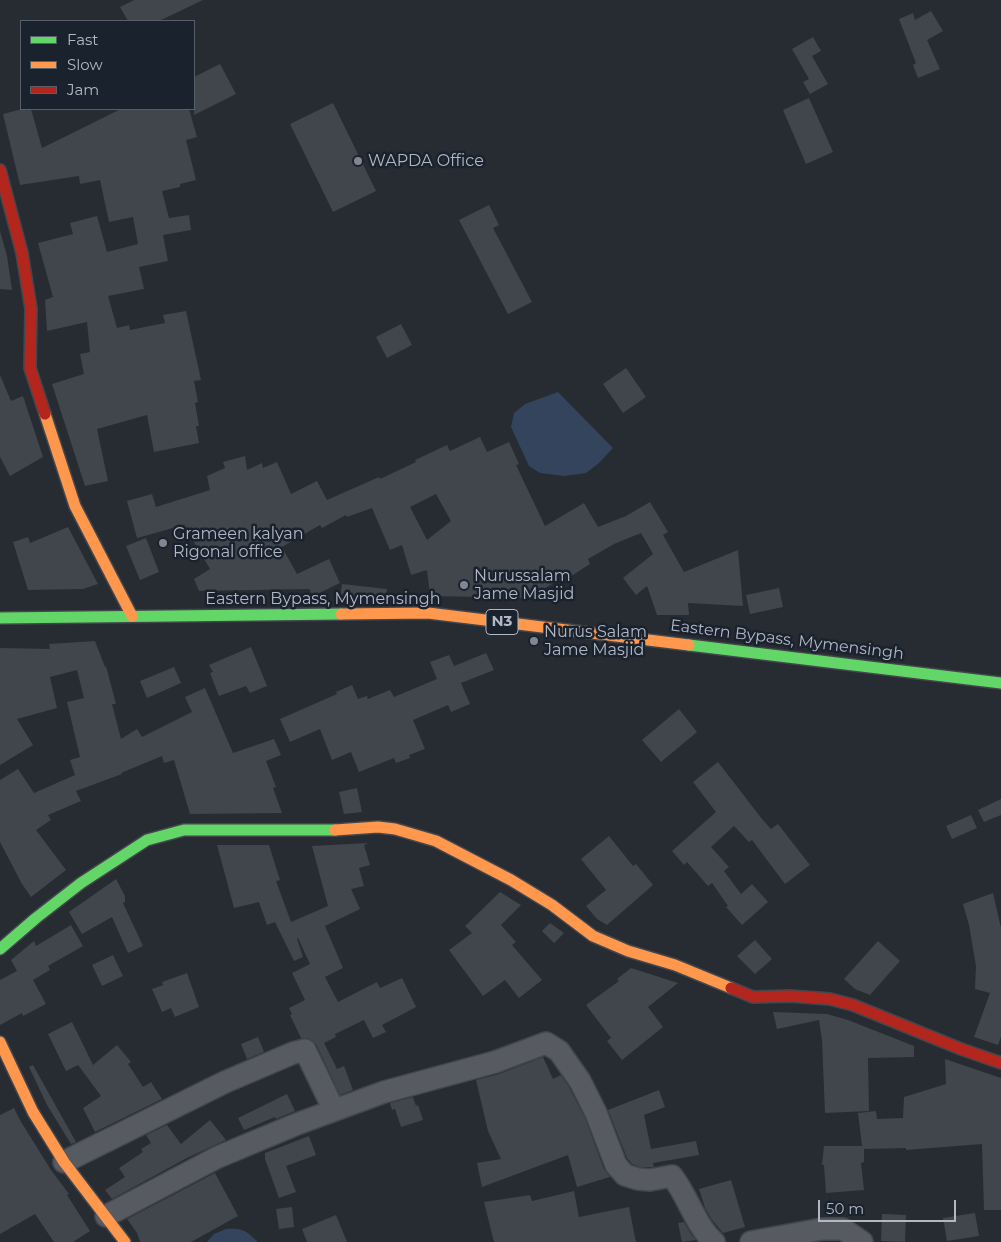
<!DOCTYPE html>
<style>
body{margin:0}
#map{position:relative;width:1001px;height:1242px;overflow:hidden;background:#272c33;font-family:Montserrat,sans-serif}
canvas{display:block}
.legend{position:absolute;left:20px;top:20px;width:175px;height:90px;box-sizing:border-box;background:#1a222e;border:1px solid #565e6a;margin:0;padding:6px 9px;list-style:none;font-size:15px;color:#b0b8c5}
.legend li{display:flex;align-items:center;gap:10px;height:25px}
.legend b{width:25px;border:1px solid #565e6a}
.scale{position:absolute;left:818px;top:1200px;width:138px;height:22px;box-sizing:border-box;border:2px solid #b0b8c5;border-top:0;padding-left:6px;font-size:15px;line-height:18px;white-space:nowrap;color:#b0b8c5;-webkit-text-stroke:4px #1a222e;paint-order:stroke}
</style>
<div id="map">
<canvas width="1001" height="1242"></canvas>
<ul class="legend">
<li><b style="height:6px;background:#63d668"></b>Fast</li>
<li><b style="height:6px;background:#ff974d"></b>Slow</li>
<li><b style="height:6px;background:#b3261e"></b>Jam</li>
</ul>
<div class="scale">50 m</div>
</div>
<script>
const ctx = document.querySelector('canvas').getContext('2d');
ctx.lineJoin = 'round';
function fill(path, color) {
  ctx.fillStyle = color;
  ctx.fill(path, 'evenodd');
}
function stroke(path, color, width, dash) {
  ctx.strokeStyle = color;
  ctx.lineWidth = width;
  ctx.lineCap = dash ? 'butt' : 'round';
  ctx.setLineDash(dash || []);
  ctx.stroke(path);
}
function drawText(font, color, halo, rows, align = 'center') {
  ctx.font = font + ' Montserrat,sans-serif';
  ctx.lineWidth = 5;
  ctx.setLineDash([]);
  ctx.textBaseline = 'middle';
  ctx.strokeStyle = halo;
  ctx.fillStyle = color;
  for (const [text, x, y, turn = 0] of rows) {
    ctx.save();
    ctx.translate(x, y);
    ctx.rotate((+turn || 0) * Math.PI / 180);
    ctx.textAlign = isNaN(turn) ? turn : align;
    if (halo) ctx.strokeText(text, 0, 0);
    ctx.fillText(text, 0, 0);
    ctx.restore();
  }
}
fill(new Path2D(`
 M558,392l55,56 -14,15 -13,10 -22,3 -24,-3 -11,-7 -18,-39 3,-14 11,-9z
 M226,1229c17,-1 19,1 32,13h-51l7,-8z`), '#34445c');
fill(new Path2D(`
 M134,0h69l-44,21h-31l-8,-14z
 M931,11l12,20 -16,9 13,29 -22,9 -5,-13 3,-2 -17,-44 14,-6 2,7z
 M813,37l8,14 -9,5 16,28 -18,10 -7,-12 6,-3 -17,-30z
 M220,64l16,30 -42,21v-38z
 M809,98l24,54 -27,12 -23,-54z
 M333,103l43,88 -43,21 -43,-88z
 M22,109h9l11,39 79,-39h68l8,28 -11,3 10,40 -16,4v3l-18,4 7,27 20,-3 2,15 -28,5 5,26 -29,6 5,22 -36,7 9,32 12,-3 1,5 35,-7 -2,-8 23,-4 15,69 -7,1 4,21 -3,1 4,23h-3l3,17 -45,9 -7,-37 -50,14 11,52 -23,5 -33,-102 32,-10 -4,-20 10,-2 -3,-30 -40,9 -2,-31 8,-3 -15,-54 35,-9 -3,-11 27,-7 10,36 31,-8 -5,-27 -24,5 -9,-42 -20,4 -1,-8 -59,9 -17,-71z
 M489,205l10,20 -6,3 39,74 -24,12 -49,-94z
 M0,231l7,25 5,34 -12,-1z
 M401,324l11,21 -25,13 -11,-21z
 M626,368l20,29 -23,16 -20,-29z
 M0,375l11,26 12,-5 20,61 -33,19 -10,-19z
 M480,437l7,15 22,-10 10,22 -3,1 29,61 39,-23 14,24 28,-11 24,-14 18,30 -5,3 21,37 54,-22 5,56 -55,-3 1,12h-32l-10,-29 -11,9 -13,-17 30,-24 -12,-21 -27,11 -26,15 2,5 -25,16 -2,-2 -36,20 -97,-2 -3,-26 -16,5 -9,-30 -12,5 -18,-42 -25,9 -1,-2 -24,13 -2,-3 -38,22 15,27 32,-15 11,24 -27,13 -4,-7 -110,2 -5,-12 16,-10 -26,-44 -47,13 -10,-37 25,-7 4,13 54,-17 -3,-14 18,-8 -2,-6 22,-6 2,14 15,-7 1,5 14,-6 14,32 26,-13 10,19 52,-23 1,2 36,-17 -1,-2 32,-15 3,6zM436,494l15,27 -24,19 -17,-33z
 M68,527l30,57 -15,5 -55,1 -15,-48 15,-5 2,6z
 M146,538l13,34 -19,8 -14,-34z
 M342,584l45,5 -1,9h-46z
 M779,588l4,19 -33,7 -4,-19z
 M95,641l10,26 1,-1 10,38h-4l9,35 16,-10 5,8 50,-25 -7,-15 20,-9 28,65 41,-14 7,16 -15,6 10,26 -3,1 9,25 -92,1 -16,-54 -10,3 -2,-7 -41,17 1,1 -46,17 5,10 -33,14 3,5 -15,10 30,40 -35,27 -9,-13 -22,-42v-62l18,-11 16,24 41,-18 -5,-15 10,-3 -13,-55 17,-4 -7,-28 -27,7 7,31 -40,11 16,26 -33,20v-117l50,1 -1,-5z
 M251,647l16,39 -17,7 -4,-7 -27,10 -9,-23 3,-1 -4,-7z
 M486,653l8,17 -33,13 9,21 -19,8 -3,-7 -35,15 12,29 -16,6 1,3 -14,5 -2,-5 -35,14 -8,-20 -19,8 -12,-31 -30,13 -10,-23 57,-25 -1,-2 16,-7 6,14 9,-3 1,3 22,-9 4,7 43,-18 -7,-17 19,-7 5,11z
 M174,667l7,16 -34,15 -7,-17z
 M679,709l18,23 -36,30 -19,-22z
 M718,762l44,57 9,10 7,-5 32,41 -25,19 -33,-44 -3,2 -15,-16 -23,21 18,20 -5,4 17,23 11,-10 16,18 -26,23 -16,-18 2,-1 -16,-23 -4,3 -21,-24 -3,3 -12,-14 44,-39 -23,-30z
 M357,788l5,24 -18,2 -5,-22z
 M1001,799v16l-17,7 -6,-12z
 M971,815l6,13 -25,11 -6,-13z
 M609,836l24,30 3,-2 17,21 -46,40 -10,-6 -11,-13 20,-16 -25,-31z
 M368,843l-4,2 6,20 -11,3 5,18 -13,3 9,20 -35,17 18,42 -18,9 13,25 39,-20 3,6 22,-10 14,29 -34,18 4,7 -13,6 -9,-18 -29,14 1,3 -12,6 13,26 7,-3 9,24 -13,5 -24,-51 -8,-6h-7l-11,-23 2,-1 -3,-6 16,-8 -13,-27 18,-9 -12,-26 -1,1 6,18 -9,4 -19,-39 -8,3 -8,-23 -25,6 -17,-63h52l11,35 -4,1 15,41 37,-16 -16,-60z
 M116,879l9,17v6l-2,1 20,43 -15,7 -16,-36 -30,17 -13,-22z
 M500,892l21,13 -20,20 15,17 -4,3 30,35 -23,18 -14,-18 -22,16 -34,-46 23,-17 -7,-7z
 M993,893l8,35v109l-3,8 -24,-8 16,-44 -15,-4 1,-23 -7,-41 -6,-21z
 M550,923l14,10 -10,10 -12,-12z
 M71,925l12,21 -35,20 2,4 -17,10 13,24 -23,12 -1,-3 -22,12v-45l17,-9 -6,-11 23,-19 2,5z
 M755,940l17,19 -17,15 -18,-18z
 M878,941l22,20 -30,34 -15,-6 -11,-10z
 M113,955l10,21 -21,10 -10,-21z
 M631,968l47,15 -30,24 15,20 -41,33 -15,-19 4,-3 -25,-33 33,-24 -2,-2z
 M187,973l12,34 -24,10 -4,-9 -9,4 -10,-23 11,-4 -1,-3z
 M773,1012l54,2 21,6 66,26v11l-46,1 1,53 -44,2 -3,-73 -3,-20 -42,9z
 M72,1022l21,43 24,-20 14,17 -3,2 15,23 8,-5 11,17 -67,33 -12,-24 18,-12 -23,-31 -12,6 -18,-37z
 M258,1037l6,15 -17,7 -6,-15z
 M543,1057l10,22 8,-4 8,12 16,31 19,51 6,8 -33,10 -9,-32 -86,32 -5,-24 24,-4 -13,-28 -12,-51 23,-6z
 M945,1059l56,19v132h-17l-2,-66 -76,6v-2l-42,1v13l-3,1 3,27 -38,3 -2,-28h-2l2,-19h38l-4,-33 18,-2 1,8 26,-1 1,-21 42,-13z
 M33,1065l43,77 -5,2 -24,-39 -18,-38z
 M659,1090l6,17 -21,8 7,34 45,-8 3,14 -46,8 1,4h-14l-8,-3 -5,-6 -19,-48z
 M287,1094l8,17 -19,8 -1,-2 -31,13 -6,-12z
 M413,1097l3,9 2,-1 5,15 -22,7 -6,-18 -3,1 -2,-7z
 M14,1108l6,12 31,50 18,24 -2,1 23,36 -17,11h-19l-19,-28 -35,20v-119z
 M210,1120l16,20 -39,18 -75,41 -7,-9 20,-13 -6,-9 24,-16 -2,-3 10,-6 -5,-8 21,-10 14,19z
 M309,1136l7,19 -30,11 10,26 -17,6 -14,-39v-6z
 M215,1173l23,43 -47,26h-51l-3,-9 -10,-14z
 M731,1180l14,47 -22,6 -11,-13 -7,-12 -6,-19z
 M574,1191l5,26 50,-10 7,35h-142l-10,-40 46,-7 2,6z
 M292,1207l2,20 -15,2 -3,-20z
 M975,1213l4,23 -32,5 -4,-23z
 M882,1214l24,1 -1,27 -24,-1z
 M336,1215l11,27h-40l-5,-13z
 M684,1222l7,12 5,6 -14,2 -4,-19z`), '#41454c');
const street = new Path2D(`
 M64,1162l161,-80 68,-29 12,-3 29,60
 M106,1216l112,-59 79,-33 87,-32 111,-30 51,-19 13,8 21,30 16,32 20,52 9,10 13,4 12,1 22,-4c16,20 23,49 42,66
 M751,1242l71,-13h21l19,13`);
const fast = new Path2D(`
 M0,618l341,-4
 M689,645l312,38
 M0,949l36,-31 45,-35 66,-43 37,-10h151`);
const slow = new Path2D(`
 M45,414l30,92 57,110
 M341,614l87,-1 261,32
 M335,830l43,-3 17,2 41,12 75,39 41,25 41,31 35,15 47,14 56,23
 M0,1042l33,70 31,50 61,80`);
const jam = new Path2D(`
 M0,170l22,83 9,56 -1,59 15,46
 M731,988l22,9 38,-1 39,3 23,6 108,44 40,14`);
stroke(street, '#43474d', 24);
stroke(fast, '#43474d', 14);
stroke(slow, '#43474d', 14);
stroke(jam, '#43474d', 14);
stroke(street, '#575a61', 21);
stroke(fast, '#63d668', 11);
stroke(slow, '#ff974d', 11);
stroke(jam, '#b3261e', 11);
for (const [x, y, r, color] of [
 [358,161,5,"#808792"],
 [163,543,5,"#808792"],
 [464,585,5,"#808792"],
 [534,641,5,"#808792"]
]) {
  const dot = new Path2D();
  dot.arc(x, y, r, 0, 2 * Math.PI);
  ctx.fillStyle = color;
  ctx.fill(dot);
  stroke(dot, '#1a222e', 2);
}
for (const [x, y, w] of [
 [502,622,32]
]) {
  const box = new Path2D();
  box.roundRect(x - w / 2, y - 12.5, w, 25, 4);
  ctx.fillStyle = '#1a222e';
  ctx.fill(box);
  stroke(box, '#b0b8c5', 1);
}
drawText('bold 15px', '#b0b8c5', null, [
 ["N3",502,622]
]);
drawText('16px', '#b0b8c5', '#1a222e', [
 ["WAPDA Office",368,161],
 ["Grameen kalyan",173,534],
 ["Rigonal office",173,552],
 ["Nurussalam",474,576],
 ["Jame Masjid",474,594],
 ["Nurus Salam",544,632],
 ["Jame Masjid",544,650]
], 'left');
drawText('16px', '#b0b8c5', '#1a222e', [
 ["Eastern Bypass, Mymensingh",323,599],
 ["Eastern Bypass, Mymensingh",787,640,7]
]);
</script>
